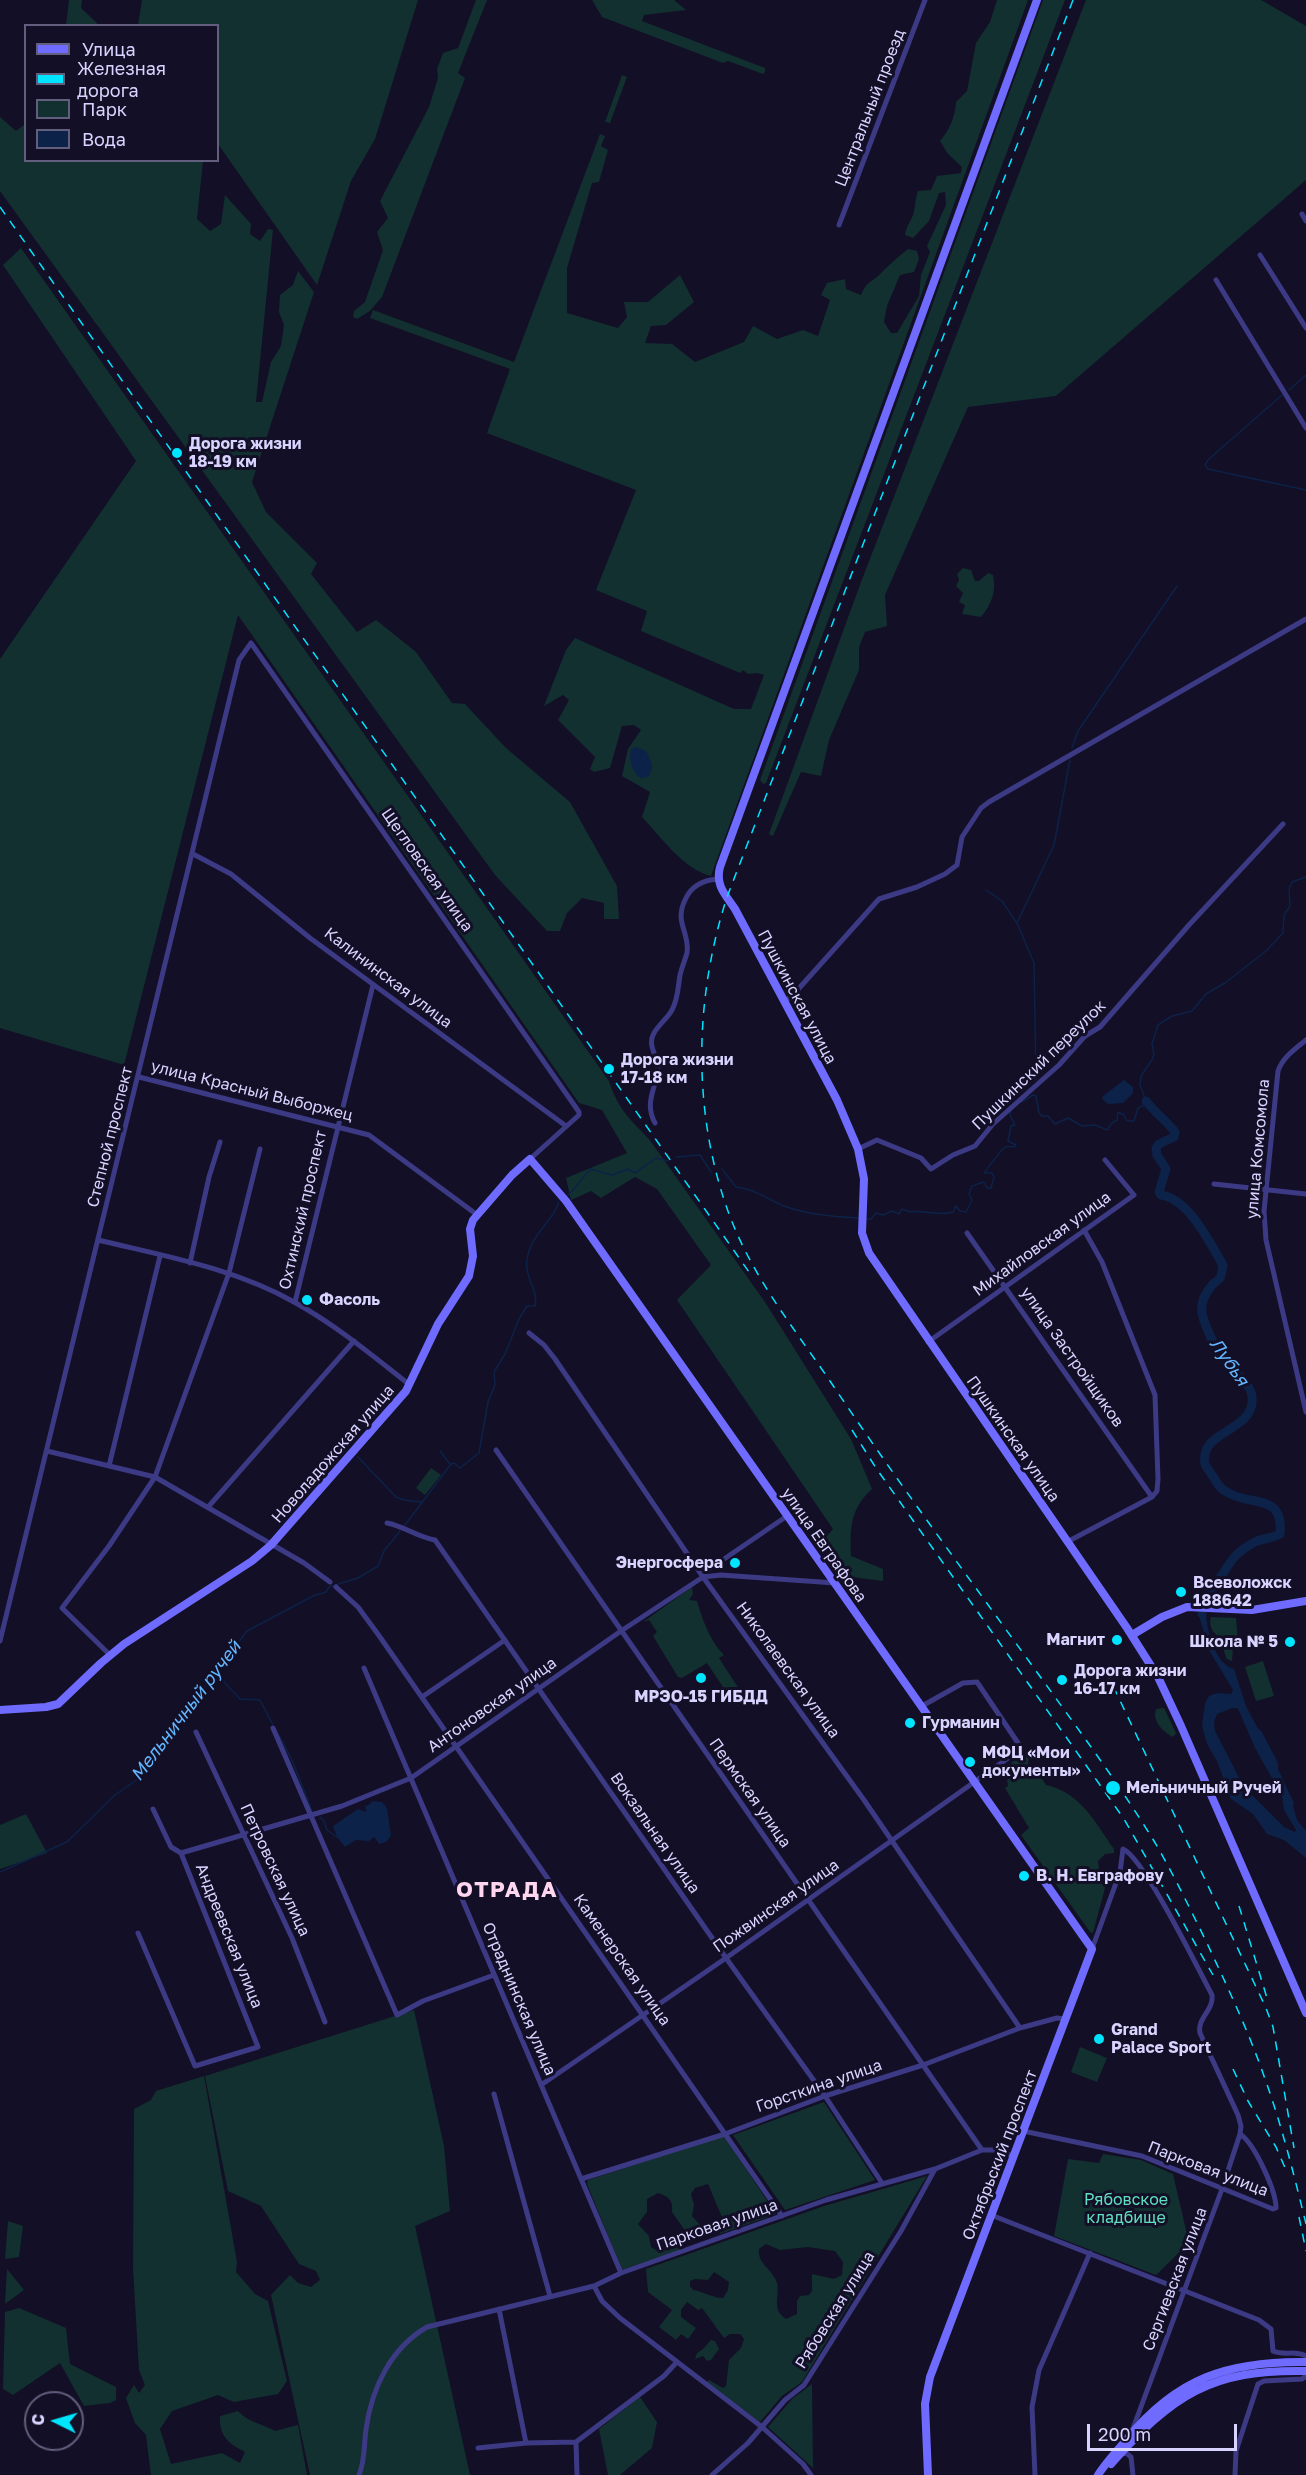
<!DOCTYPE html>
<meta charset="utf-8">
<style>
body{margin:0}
#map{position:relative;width:1306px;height:2475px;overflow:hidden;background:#130f26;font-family:"Golos Text",sans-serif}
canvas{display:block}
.legend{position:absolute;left:24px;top:24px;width:195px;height:138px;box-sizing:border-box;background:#130f26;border:2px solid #625e7d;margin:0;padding:8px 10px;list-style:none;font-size:18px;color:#d9d4ff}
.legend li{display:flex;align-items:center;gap:12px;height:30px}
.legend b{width:30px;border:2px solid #625e7d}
.north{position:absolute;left:24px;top:2391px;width:60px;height:60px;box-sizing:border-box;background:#130f26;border:2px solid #625e7d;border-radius:50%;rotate:275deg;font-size:16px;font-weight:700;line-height:24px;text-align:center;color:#d9d4ff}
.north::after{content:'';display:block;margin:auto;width:21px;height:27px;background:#00e5ff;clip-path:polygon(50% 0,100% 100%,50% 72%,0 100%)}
.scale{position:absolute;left:1087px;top:2424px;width:150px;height:27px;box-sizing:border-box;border:3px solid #d9d4ff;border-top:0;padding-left:8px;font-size:18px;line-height:21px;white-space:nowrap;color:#d9d4ff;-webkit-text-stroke:4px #130f26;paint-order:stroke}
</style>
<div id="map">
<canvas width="1306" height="2475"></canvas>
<ul class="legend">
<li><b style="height:8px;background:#6f6bff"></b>Улица</li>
<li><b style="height:8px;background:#00e5ff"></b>Железная дорога</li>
<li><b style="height:16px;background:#12302f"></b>Парк</li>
<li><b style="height:16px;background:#0c2248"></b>Вода</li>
</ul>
<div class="north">С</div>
<div class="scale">200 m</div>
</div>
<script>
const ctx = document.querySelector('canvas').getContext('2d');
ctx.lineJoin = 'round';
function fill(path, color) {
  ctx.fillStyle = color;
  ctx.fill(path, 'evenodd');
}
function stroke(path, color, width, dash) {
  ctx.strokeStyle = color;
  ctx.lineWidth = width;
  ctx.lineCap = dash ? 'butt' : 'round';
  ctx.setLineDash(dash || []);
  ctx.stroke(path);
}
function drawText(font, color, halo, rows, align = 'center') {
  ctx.font = font + ' "Golos Text",sans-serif';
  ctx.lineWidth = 6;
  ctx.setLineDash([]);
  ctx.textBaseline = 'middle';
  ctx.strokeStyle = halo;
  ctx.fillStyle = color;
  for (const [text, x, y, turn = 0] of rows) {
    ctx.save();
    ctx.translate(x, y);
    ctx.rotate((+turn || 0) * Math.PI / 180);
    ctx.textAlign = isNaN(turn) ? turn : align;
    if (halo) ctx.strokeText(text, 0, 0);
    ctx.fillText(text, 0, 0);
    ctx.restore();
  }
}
fill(new Path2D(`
 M69,0h13l-1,8 18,17h-33z
 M142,0h276l-43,139 -24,42 -34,104 -99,-141v-118l-80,-1z
 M476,0h11l-29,73 7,5 -83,219 -12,14 -13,8 -4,-2 1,-6 11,-9 18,-52 -6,-18 11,-14 -8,-17 49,-94 9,-29 -1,-9 6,-16 15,-5z
 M592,0h82l12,10 -42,5 -2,6 123,47v4l-2,2 -35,-13 -5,2 -121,-46z
 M997,0h31l-317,876c-28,-7 -50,-39 -69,-59l8,-25 -28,-16 6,-27 13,-19 -7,-5 -12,1 -12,42 -16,4 -4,-3 5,-12 -37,-37 11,-20 -6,-5 -19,11 22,-56 9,-12 159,71h17l13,-34 -7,-2 -9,1 -5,-4 -3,3 -99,-42 6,-20 -51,-21 40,-100 -149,-57 23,-64 -140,-51 3,-8 141,52 86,-228 5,2 -4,10 7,4 -9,32 -7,1 -25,85v45l51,15 9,-11 -3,-15h24l32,-27 14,27 -28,23 -15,1 -6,17 27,1 23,18 49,-20 9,-16 24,13 26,-9 15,6 12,-36 -9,-5 6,-12 18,-4 1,10 15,6c6,-15 11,-12 20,-22 9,-9 17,-16 27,-24l9,2 2,8 -5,13 -14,3 -13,31 -3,16 7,11h6l22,-37 2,-21 9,-23 -3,-6 19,-41 -1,-13 -6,1 -10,28 -16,17 -8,-3c1,-10 8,-16 9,-24 2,-8 1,-12 4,-20l13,-1 6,-14 24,-3 1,-6 -14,-13 -8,-13c10,-12 15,-24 16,-39l11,-11 9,-48 14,-21z
 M1043,0h22l-299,783 -3,1 -3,-4z
 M1086,0h175l45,26v154l-250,216 -88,11 -83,188 2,31 -22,6 -6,15v23l-30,70 -8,36 -20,-4 -28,64 -4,-2 92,-252z
 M622,75l5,2 -17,46 -5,-1z
 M0,117l16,14 9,-7 1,36 177,1 -6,58 13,12 11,-7 4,-29 26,29 -1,10 10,7 8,-12 5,1 -17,172h6l9,-40 10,-16 3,-21 -5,-13 1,-17 13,-10 5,-14 16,21 -62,190 14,30 51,51 -6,11 46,58 19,-12 40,32 36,51 13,1 41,44 64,54 47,84 2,33h-15v-16l-22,-5 -15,15 -7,18h-13l-52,-56 -495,-684z
 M21,248l588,833c8,26 21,39 40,58l116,163 86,137 21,50c-22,20 -22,39 -21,67l32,13v12l-31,-4 -26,-40 7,-8 -156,-229 34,-35 -54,-76 -22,-12 -34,21 -10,-7 -20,9 -5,-22 61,-25 -25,-43 -23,-7 -341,-488 -114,450 -124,-37v-369l136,-198 -133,-196z
 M963,568l8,2 4,11h4l9,-8 5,2c4,16 -2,30 -12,42l-19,-3 3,-9 -6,-3 4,-9 -7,-7 3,-6 -2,-6z
 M431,1468l10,7 -16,20 -9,-7z
 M692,1587l1,7 -4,6 8,1c5,18 13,40 27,54l-5,3 20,31 -10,7 -22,-33 -25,15 -4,-1 -25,-41 4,-4 -8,-12 -6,2z
 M1211,1617l25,1 2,25 -5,4 -1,14 -5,-2c-3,-6 -4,-14 -7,-19 -6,-9 -12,-11 -9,-23z
 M1263,1661l11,35 -18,5 -11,-34z
 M1164,1708l12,25 -3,4c-11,-6 -21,-16 -17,-28z
 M1026,1752l4,2 -2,9 2,7 7,1 9,14c34,7 49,37 68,64v4l-9,1 -7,7 1,8 5,2 1,17 -12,45 -3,-1 -69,-97 8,-7 -24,-40 3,-2 -1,-6 10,-7 -6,-10z
 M26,1814l21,39 -47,16v-44z
 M414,2010l30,136 6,65 -35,15 55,249h-160l-39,-180 19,-20 8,8 13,4 9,-7 -4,-9 -17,-7 -38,-58 -33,-15 -23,-115z
 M1080,2047l27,11 -10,24 -26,-10z
 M204,2076l33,186 -1,10 19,22 13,7 19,80 -9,13 -44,8 -16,-7 -46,16 -12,18 11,35 51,-11 18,10 5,-11c-17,-9 -26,-16 -25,-36l18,-5c11,12 23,12 37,20l23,-6 9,50h-156l-5,-40 -11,-12 -9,-25 8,-13 5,8 6,-8 -6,-15 -6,-101 1,-160 17,-9 5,-9z
 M824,2102l51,78 -90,30 -52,-75z
 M724,2136l52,78 -56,20 -1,-8 5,-4 -16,-38 -13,4 -4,6 3,11 -2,11 9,10v5l-15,1 -14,-20c1,-11 -2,-15 -14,-19l-11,6v13l-9,12 11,12 2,11 8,5 22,-6 2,3 -61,21 -35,-86 1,-4z
 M1103,2154l38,6 32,14 16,69 -33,32 -102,-39 14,-77 31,4z
 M927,2176l-125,206 -20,14 -22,26 -54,-39 3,-3 14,8 3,-2 3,-26 12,-12 3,-9 -4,-5h-10l-6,4 -22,-30 -4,2 -11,-8 -6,8v7l15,11 -8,11 -7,-5 -5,6 -17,-13 13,-17 -24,-18 -2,-23 178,-63zM766,2244l14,6 28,-3 27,4 8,11 -1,13 -8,4 -22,-5v17l-3,4 -9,1 -3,5v13l-11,5c-15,-10 -6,-22 -9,-36 -4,-14 -20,-19 -18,-34zM714,2272l15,10 -1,8 -5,8c-7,1 -21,-7 -30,-8l-3,-4v-5l5,-2 13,1z
 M8,2221l15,5 -4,31 -14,2z
 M7,2269l17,21 -19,14z
 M19,2308l47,20 4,36 46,23v13l-6,3 -26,3 -24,-43 -47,32 -10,-6 2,-77z
 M711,2340l4,1 4,8 -8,11 -4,1 -4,-5 -8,3 2,-6 6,-4z
 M812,2384l1,84 -45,-41 24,-28z
 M640,2397l17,25 -5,26 -32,27h-12l-9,-46z`), '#12302f');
fill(new Path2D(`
 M636,747l10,4c5,10 9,16 2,26l-8,1c-8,-7 -12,-19 -9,-29z
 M1124,1080l9,7v6l-10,10 -15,1 -6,-5 1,-3z
 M1198,1613l8,1c1,17 9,50 28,55l12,37 11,21 5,5 16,31v6l16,34 -1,3 4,14 9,11v27l-22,-18 -17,-6 -14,-20 -22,-15 -14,-38 -10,-17 -5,-18 3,-23 4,-7 8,-3 14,1 2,-4 -23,-38zM1232,1708h5l2,3 16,37 27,48 2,14 12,20 -1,2 -11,-5 -40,-40 -29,-56 -1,-9 3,-8z
 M373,1801l9,1 5,6 4,28 -5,6 -7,2 -5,-7 -5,4 -13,-1 -11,7 -8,-10 -4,-11 25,-17 8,3 -1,-7 2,1z`), '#0c2248');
stroke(new Path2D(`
 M1289,390l17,-15
 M1282,395l-74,65 -3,5 3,4 98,21
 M1072,748l6,-17 99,-145
 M986,890l16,11 14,21
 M1036,1080l-2,-117 -17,-40 37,-78 16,-85
 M1022,1102l11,-7 3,1 3,17 3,3h6l7,8 13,-6 14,8 13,-1 12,5 5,-7 5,-3 1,-8 6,3 3,6h7l4,-13 6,-3 2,-4 -6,-16 1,-9 11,-16 2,-6 -2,-10 6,-19 14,-9 20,-5 14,-17 19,-11 41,-32 17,-18 1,-18 6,-9 -1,-17 3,-7 14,-5
 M676,1157l24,-2 11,17
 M722,1169l14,18c19,2 31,12 48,19 23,9 52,11 76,12
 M568,1195c9,-8 14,-18 23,-26l21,6 16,-6 7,4 21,-15 12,3
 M864,1219h7l5,-6 7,2 9,-4 7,3 3,-5 8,3c10,-3 26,5 43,0l3,-6 4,5 6,1 6,-12 -3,-6 3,-8 12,-4 3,6h4l3,-11 -2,-4h-8c4,-5 17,-23 20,-25 3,-3 7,-1 10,-1l2,-2 -8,-4 3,-15 4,-1 -5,-10 1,-5
 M440,1451l10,13
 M358,1457l38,40 8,3 17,2
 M405,1525l46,-61 3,-1 6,5 19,-15 9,-51 7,-17 -1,-13 11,-18 14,-35 8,-13h8c4,-15 -11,-29 -8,-46 4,-27 26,-38 32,-58
 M215,1672l25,27 20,1 13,25
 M279,1735l13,25 20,51
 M320,1817l4,4 3,9 10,7
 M0,1872l67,-30 48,-47 23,-16 13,-21 14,-14 27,-41 55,-72 66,-35 13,-4 3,-5 29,-9 20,-12 6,-15 16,-20`), '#0c2248', 1.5);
stroke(new Path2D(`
 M1146,1101c9,12 20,19 29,31l-1,5 -15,7 -3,4 1,7 9,14 -7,23 2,3c28,4 49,48 62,70 -1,3 -1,10 -3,13 -2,3 -5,4 -7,6 -7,8 -13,18 -11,29 1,7 13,36 18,42 10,14 35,28 32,48 -4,30 -53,28 -47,61 1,3 5,8 7,11 4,7 8,14 15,17 23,15 57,0 53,42 -9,5 -18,4 -27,9 -21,12 -22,19 -35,38 -8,12 -16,18 -16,33`), '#0c2248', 9);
stroke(new Path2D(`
 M1302,214l4,7
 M839,225l86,-225
 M1260,255l46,73
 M1216,280l90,148
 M193,854l38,20 79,64 256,188
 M784,1002l9,-7 86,-96 38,-12 28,-13 12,-9 5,-28 19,-29 8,-6 317,-183
 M1306,1040c-12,10 -23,17 -28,31l-14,140 2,29 40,172
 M139,1077l230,58 107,79
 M655,1123c-12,-22 3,-37 3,-57 -1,-10 -10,-20 -5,-31 4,-9 14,-16 19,-25 6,-11 6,-23 8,-35 2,-8 5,-15 7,-22 3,-21 -13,-30 -2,-53 6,-14 18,-20 33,-21
 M858,1149l19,-9 44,18 10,11 22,-14 22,-9 18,-22 66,-59 26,-29 15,-9 89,-102 94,-101
 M1214,1184l92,10
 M967,1233l185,264
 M98,1240c66,16 136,28 196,62 42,23 79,54 116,83
 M190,1263l19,-86 11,-35
 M295,1302l78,-317
 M529,1333l15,12 11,14 148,218 161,223 156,228
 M928,1342l206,-147 -29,-35
 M496,1450l486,700
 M47,1451l108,26 149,86 26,19
 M109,1466l51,-210
 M209,1506l145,-165
 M387,1523c17,3 30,14 48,17l291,418 99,138 57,87
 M1067,1542l85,-45 5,-6 1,-12 -3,-84 -53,-133 -18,-32
 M703,1577l18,-2 114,8
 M336,1587l22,20 22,30 402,579
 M0,1641l239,-981 12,-17 328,469v3l-49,44
 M110,1655l-48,-47 47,-62 46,-69 74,-204 31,-124
 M364,1668l257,605
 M422,1697l83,-57
 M273,1728l124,287 26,-14 71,-26
 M196,1732l96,206 33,84
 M181,1853l161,-47 69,-28 210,-147 82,-54 5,-7 79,-54
 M138,1933l57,133 63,-19 -77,-194 -10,-6 -18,-38
 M541,2085l185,-127 292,-207v-8l-41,-61 -14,1 -41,23
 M494,2094l56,202
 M1023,2131l119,25 131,53 3,-1c0,-17 -21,-64 -36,-74l1,-8 -3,-11 -38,-82c-3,-15 14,-23 12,-38 -14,-26 -68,-137 -89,-146l-3,23 -28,77
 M581,2179l144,-45 100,-38 98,-31 97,-37 37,-10 9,1
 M991,2215l268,105 12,9 2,22c10,5 23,-1 33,5
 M594,2286l8,15 18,17 142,109 41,37 8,11
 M499,2309l27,134
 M1132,2431l90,-242 18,-55
 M576,2442l1,33
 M478,2448l48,-5 50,-1 88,-66 12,-13
 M1122,2454l4,-1 5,4 2,18
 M359,2475c6,-14 5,-31 7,-46 6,-42 25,-81 61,-102l167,-41 27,-13 205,-73 109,-31 47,-19h14l18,6
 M712,2475l36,-32 37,-43 19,-15 97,-154 34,-62
 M1035,2475l-3,-68 7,-37 51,-117
 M1235,2475l1,-24 22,-67 6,-3 38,-2 4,-3`), '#3d3a85', 5);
stroke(new Path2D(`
 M1037,0c-104,290 -212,578 -317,867 -5,19 6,28 15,42l102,191 21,49 6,30 -2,54 7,20 258,375 31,49 23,49 125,287
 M1132,1635l30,-18 25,-10 65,3 54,-9
 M0,1710l46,-3 12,-3 43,-41 23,-19 128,-83 19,-16 135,-154 32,-67 31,-48 4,-20 -3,-27 3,-9 39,-45 18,-16 36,42 526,748 -162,428 -5,27 3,71
 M1111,2464c62,-69 99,-95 195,-93
 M1098,2475c8,-13 19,-24 29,-36 50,-61 101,-78 179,-77`), '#6f6bff', 8);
stroke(new Path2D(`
 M1073,0l-346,897c-33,102 -35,216 2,317 23,62 64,113 101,167 67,100 138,196 209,294 39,54 80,109 115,166 19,32 35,66 52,100 21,45 43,91 59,138 17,47 29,96 41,145
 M0,207l749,1065
 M852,1430l24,38 248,351 89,156
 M1106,1671l160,337 7,19 21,121
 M1239,1906l28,92
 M1233,2069l15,32 28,46 10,23
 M1299,2217l7,34`), '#00e5ff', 1.5, [9, 8]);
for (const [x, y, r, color] of [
 [177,453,6,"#00e5ff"],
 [609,1069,6,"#00e5ff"],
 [307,1300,6,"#00e5ff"],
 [735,1563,6,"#00e5ff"],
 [1181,1592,6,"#00e5ff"],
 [1117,1640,6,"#00e5ff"],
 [1290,1642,6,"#00e5ff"],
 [701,1678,6,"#00e5ff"],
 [1062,1680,6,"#00e5ff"],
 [910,1723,6,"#00e5ff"],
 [970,1762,6,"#00e5ff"],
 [1113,1788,8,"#00e5ff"],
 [1024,1876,6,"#00e5ff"],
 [1099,2039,6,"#00e5ff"]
]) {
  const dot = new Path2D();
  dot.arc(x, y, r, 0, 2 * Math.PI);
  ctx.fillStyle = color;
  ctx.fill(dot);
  stroke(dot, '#130f26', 2);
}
drawText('16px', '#d9d4ff', '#130f26', [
 ["Центральный проезд",870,108,-69],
 ["Щегловская улица",427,870,55],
 ["Калининская улица",388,978,37],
 ["Пушкинская улица",797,997,62],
 ["Пушкинский переулок",1039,1065,-44],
 ["улица Красный Выборжец",252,1091,14],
 ["Степной проспект",110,1137,-76],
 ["улица Комсомола",1258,1149,-85],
 ["Охтинский проспект",303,1210,-77],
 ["Михайловская улица",1042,1244,-36],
 ["улица Застройщиков",1072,1357,55],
 ["Пушкинская улица",1013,1439,55],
 ["Новоладожская улица",333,1454,-49],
 ["улица Евграфова",824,1545,55],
 ["Николаевская улица",788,1670,54],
 ["Антоновская улица",492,1705,-35],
 ["Пермская улица",750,1793,55],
 ["Вокзальная улица",655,1833,55],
 ["Петровская улица",275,1870,65],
 ["Пожвинская улица",776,1906,-35],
 ["Андреевская улица",229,1936,68],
 ["Каменерская улица",622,1960,55],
 ["Отраднинская улица",519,1999,67],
 ["Горсткина улица",819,2086,-19],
 ["Октябрьский проспект",1000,2155,-69],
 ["Парковая улица",1208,2169,21],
 ["Парковая улица",717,2225,-19],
 ["Сергиевская улица",1175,2279,-69],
 ["Рябовская улица",835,2310,-58]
]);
drawText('bold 16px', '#d9d4ff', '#130f26', [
 ["Дорога жизни",189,444],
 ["18-19 км",189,462],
 ["Дорога жизни",621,1060],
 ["17-18 км",621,1078],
 ["Фасоль",319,1300],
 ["Энергосфера",723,1563,"right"],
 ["Всеволожск",1193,1583],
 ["188642",1193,1601],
 ["Магнит",1105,1640,"right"],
 ["Школа № 5",1278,1642,"right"],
 ["Дорога жизни",1074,1671],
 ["16-17 км",1074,1689],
 ["МРЭО-15 ГИБДД",701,1697,"center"],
 ["Гурманин",922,1723],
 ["МФЦ «Мои",982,1753],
 ["документы»",982,1771],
 ["Мельничный Ручей",1126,1788],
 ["В. Н. Евграфову",1036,1876],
 ["Grand",1111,2030],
 ["Palace Sport",1111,2048]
], 'left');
drawText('16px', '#5fe0c0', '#130f26', [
 ["Рябовское",1126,2200],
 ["кладбище",1126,2218]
]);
drawText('italic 18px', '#62b6ff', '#130f26', [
 ["Лубья",1229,1362,55],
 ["Мельничный ручей",186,1711,-53]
]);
ctx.letterSpacing = '1.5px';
drawText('bold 22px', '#ffd6f0', '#130f26', [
 ["ОТРАДА",507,1890]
]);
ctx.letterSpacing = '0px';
</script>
